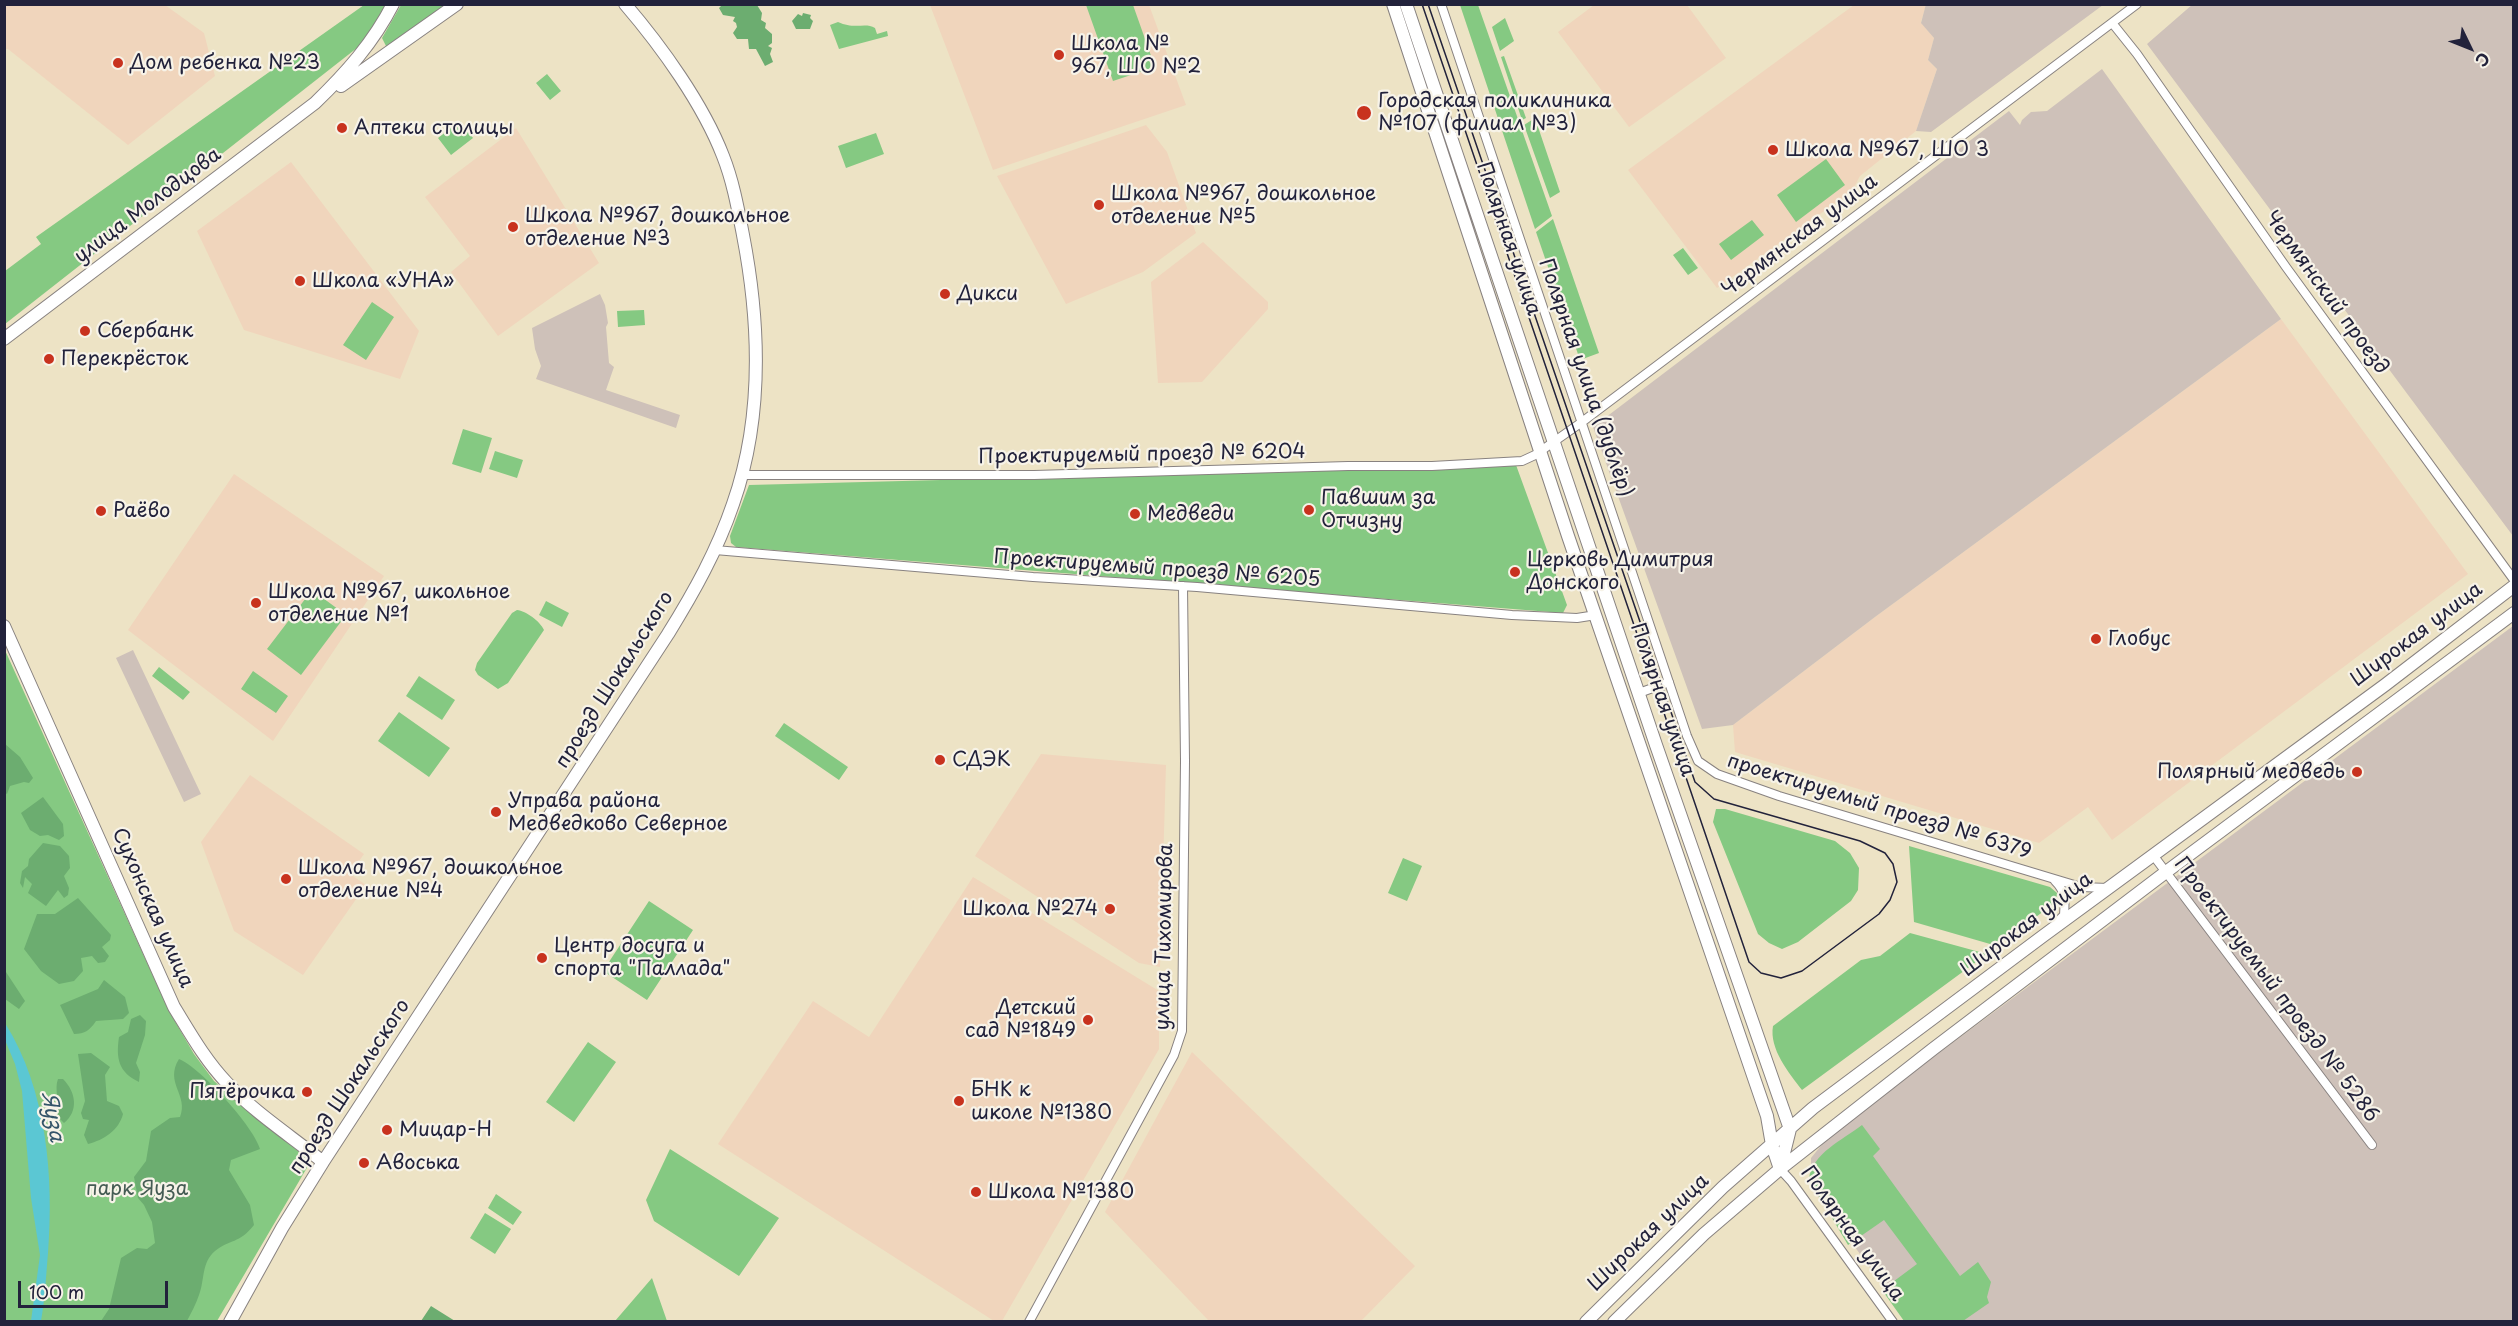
<!DOCTYPE html>
<meta charset="utf-8">
<style>
body{margin:0}
#map{position:relative;width:2518px;height:1326px;overflow:hidden;background:#ede3c5;font-family:"Playpen Sans",sans-serif}
canvas{display:block}
.frame{position:absolute;inset:0;border:6px solid #22223b;pointer-events:none}
.north{position:absolute;left:2440px;top:18px;width:60px;height:60px;-webkit-text-stroke:4px #f7f3e8;paint-order:stroke;rotate:133deg;font-size:16px;font-weight:700;line-height:24px;text-align:center;color:#22223b}
.north::after{content:'';display:block;margin:auto;width:21px;height:27px;background:#22223b;clip-path:polygon(50% 0,100% 100%,50% 72%,0 100%)}
.scale{position:absolute;left:18px;top:1281px;width:150px;height:27px;box-sizing:border-box;border:3px solid #22223b;border-top:0;padding-left:8px;font-size:18px;line-height:21px;white-space:nowrap;color:#22223b;-webkit-text-stroke:4px #f7f3e8;paint-order:stroke}
</style>
<div id="map">
<canvas width="2518" height="1326"></canvas>
<div class="frame"></div>
<div class="north">С</div>
<div class="scale">100 m</div>
</div>
<script>
const ctx = document.querySelector('canvas').getContext('2d');
ctx.lineJoin = 'round';
function fill(path, color) {
  ctx.fillStyle = color;
  ctx.fill(path, 'evenodd');
}
function stroke(path, color, width, dash) {
  ctx.strokeStyle = color;
  ctx.lineWidth = width;
  ctx.lineCap = dash ? 'butt' : 'round';
  ctx.setLineDash(dash || []);
  ctx.stroke(path);
}
function drawText(font, color, halo, rows, align = 'center') {
  ctx.font = font + ' "Playpen Sans",sans-serif';
  ctx.lineWidth = 4.5;
  ctx.setLineDash([]);
  ctx.textBaseline = 'middle';
  ctx.strokeStyle = halo;
  ctx.fillStyle = color;
  for (const [text, x, y, turn = 0] of rows) {
    ctx.save();
    ctx.translate(x, y);
    ctx.rotate((+turn || 0) * Math.PI / 180);
    ctx.textAlign = isNaN(turn) ? turn : align;
    if (halo) ctx.strokeText(text, 0, 0);
    ctx.fillText(text, 0, 0);
    ctx.restore();
  }
}
fill(new Path2D(`
 M4,5h161l39,28 11,43 -87,69 -120,-96h-3z
 M930,5h219l37,100 -193,65z
 M1594,5h93l39,53 -97,69 -71,-95z
 M1854,5h72l-5,17 13,16 -6,22 9,9 -21,62 -56,45 -8,15 -135,97 -89,-118z
 M1146,125l21,27 29,81 -53,39 -77,32 -69,-128z
 M516,128l83,135 -101,73 -47,-64 19,-16 -45,-59z
 M291,162l128,169 -19,48 -156,-49 -47,-99z
 M1203,242l65,60v7l-66,73 -44,1 -7,-101z
 M2281,319l187,255 -356,266 -24,-33 -49,36 -304,-91 -2,-27 142,-108z
 M234,474l150,102 -111,165 -145,-111z
 M1041,754l125,11 -6,202 -21,-4 -164,-107z
 M250,775l114,79 -14,20 16,11 -63,90 -69,-44 -33,-89z
 M973,877l186,114v58l-157,272h-8l-276,-177 95,-143 56,36z
 M1192,1052l223,214 -54,55h-152l-104,-109z`), '#f0d5bc');
fill(new Path2D(`
 M1926,4h177v1l-172,127 -15,-1 21,-62 -9,-9 6,-22 -13,-15z
 M2193,4l320,1v531l-366,-492z
 M2102,69l179,250 -406,298 -142,108 -31,4 -109,-302 416,-316 11,14 2,-5 9,-8 16,-1z
 M600,294l5,11 3,18 -2,4 3,36 5,4 -8,23 74,25 -4,13 -140,-49 5,-13 -6,-17 -3,-21z
 M2513,626v695h-604l-98,-134v-29l13,-16 92,-72z
 M133,650l68,144 -17,8 -68,-144z`), '#cec1b9');
fill(new Path2D(`
 M364,5h21l-14,30 -9,9 -357,280v-53l36,-27 -5,-7z
 M401,5h48l-58,41h-5l-4,-8z
 M1086,5h47l22,62 -42,14z
 M1460,5h18l74,211 -17,13z
 M1505,18l9,23 -14,10 -8,-24z
 M838,22c17,8 27,0 37,6l2,6 10,-3 1,5 -49,13 -9,-24z
 M1504,56l22,62 -4,2 -21,-63z
 M547,74l14,17 -11,9 -14,-17z
 M1535,118l25,74 -10,6 -26,-73z
 M460,121l13,17 -22,17 -13,-17z
 M876,133l8,21 -38,14 -8,-22z
 M1826,159l19,26 -49,37 -19,-27z
 M1553,219l46,134 -19,7 -44,-128z
 M1752,220l12,15 -33,25 -12,-16z
 M1683,248l15,20 -10,7 -15,-20z
 M372,302l22,15 -28,43 -23,-15z
 M644,310l1,15 -27,2 -1,-16z
 M463,429l29,9 -11,35 -29,-9z
 M495,451l28,9 -6,18 -28,-9z
 M1516,465l51,140 -4,8 -827,-66 -5,-4 -1,-7 19,-51z
 M312,590l34,25 -45,60 -34,-26z
 M546,601l23,12 -7,14 -23,-12z
 M517,610c9,1 23,11 27,20l-36,53 -10,6 -20,-14 -3,-5 2,-7 35,-50z
 M4,648l165,363 25,43 20,27 90,75 4,10 -91,155h-212z
 M159,667l31,25 -7,8 -31,-24z
 M253,671l35,25 -12,17 -35,-24z
 M419,676l36,24 -13,20 -36,-24z
 M399,712l51,36 -21,29 -51,-36z
 M784,723l64,44 -9,13 -64,-44z
 M1716,809h9l110,32 15,12 9,15 -1,22 -7,11 -53,41 -16,7 -13,-6 -11,-9 -45,-112z
 M1909,846l141,41 7,6 -1,9 -59,44 -83,-24z
 M1403,858l19,8 -15,35 -19,-8z
 M649,901l44,29 -46,70 -44,-29z
 M1910,933l77,21 -185,136c-13,-17 -33,-41 -29,-64l88,-66 19,-4z
 M588,1042l28,20 -42,60 -28,-20z
 M1862,1125l18,24 -7,7 87,120 18,-14 13,20 -4,15 2,6 -26,18h-59l-22,-31 35,-26 -33,-44 -36,25 -39,-66c3,-26 34,-39 53,-54z
 M670,1149l109,69 -40,58 -85,-55 -8,-21z
 M496,1194l26,18 -9,13 -25,-17z
 M485,1213l26,16 -16,25 -25,-16z
 M652,1278l15,43h-52z`), '#85c982');
fill(new Path2D(`
 M722,5h35l5,8 -1,7 5,3 -1,5 7,6v9l-4,3 4,2 -2,6 3,8 -8,4 -9,-17h-7l-1,-10h-11l-4,-6 4,-6 -1,-4 -3,-2 2,-4 -12,-2 -4,-7z
 M803,13l8,2 -1,3 3,3 -3,8h-14l-4,-8 6,-7 4,2z
 M5,744l15,13 13,21 -4,5 -5,-1 -14,4 -3,8 -3,-2z
 M43,797l20,27 1,12 -5,4 -11,-5 -8,1 -10,-6 -9,-17z
 M43,843l17,3 9,10 1,12 -6,8 5,12 -1,7 -4,3 -6,-8 -12,16 -18,-13 4,-9 -7,-7 -2,11 -3,-5 2,-12 6,-5 1,-7z
 M78,898l33,37 -1,5 -8,7 7,9 -4,6 -7,1 -6,-7 -11,2 2,13 -9,10 -15,3 -18,-13 -17,-22 13,-35h18z
 M4,969l21,32 -6,8 -14,-10z
 M104,980l21,17 4,16 -6,6 -27,2c-6,9 -11,13 -22,13l-14,-29 38,-16z
 M140,1015l6,6 -1,14 -9,28 4,9 -1,10c-21,-10 -23,-24 -20,-45l9,-5 3,-13z
 M91,1053l19,14 -5,8 2,26 12,5 4,8c-4,16 -19,26 -35,30l-4,-9 5,-15 -6,-1 -2,-6 4,-12 -7,-47z
 M179,1059c22,9 75,68 81,90l-29,11 -2,10 21,35 4,20c-15,19 -24,14 -39,26 -14,12 -10,29 -16,44 -3,9 -8,18 -12,26h-86l8,-12 12,-51 16,-10 10,1 8,-6 -3,-21 -8,-17 -6,-7 -4,-21 12,-16 5,-30 19,-13 10,-1c9,-22 -16,-34 -1,-58z
 M58,1079h5c13,13 16,32 1,44l-8,-8c4,-14 -2,-26 2,-36z
 M431,1306l24,15h-34z`), '#6cad70');
fill(new Path2D(`
 M5,1023c42,67 49,154 43,230 -2,23 -3,46 -7,68h-10l9,-66 -9,-57 -9,-107 -7,-27 -10,-24z`), '#5bc7d3');
const street = new Path2D(`
 M1441,4l246,732 11,25 19,13 62,22 302,91 27,1
 M2113,24l24,30 149,213 228,313
 M741,475h293l314,-9h84l90,-5 13,-6 47,-33 555,-418
 M715,550l318,27 164,10 315,28 65,3 19,-3
 M1639,693l30,-11
 M2153,855l219,290
 M2055,881c11,11 10,19 9,34l-5,5
 M1780,1169l11,12 102,141
 M1029,1322l145,-267 8,-24 3,-270 -2,-175`);
const secondary = new Path2D(`
 M1393,4l175,532 199,580 5,29 8,24
 M1406,4l250,741 134,384 -10,40
 M341,86l116,-82
 M4,339l311,-236c31,-30 58,-60 78,-99
 M4,626l170,381c16,26 31,53 53,76 28,30 64,53 96,79
 M230,1322l52,-94 41,-66 345,-528c26,-42 49,-83 65,-130 30,-85 27,-181 10,-269 -5,-26 -10,-54 -20,-79 -20,-52 -62,-110 -98,-152
 M1586,1322l137,-135 90,-79 230,-172 342,-251 129,-99
 M1614,1322l90,-88 76,-65 153,-120 233,-177 348,-259`);
stroke(street, '#888280', 10);
stroke(secondary, '#888280', 14);
stroke(street, '#fff', 8);
stroke(secondary, '#fff', 12);
stroke(new Path2D(`
 M1422,4l327,958 12,11 20,5 21,-7 77,-57 11,-14 7,-18 -4,-18 -8,-11 -25,-12 -146,-42 -19,-17 -267,-778`), '#22223b', 1.5);
for (const [x, y, r, color] of [
 [1059,55,6,"#c8321e"],
 [118,63,6,"#c8321e"],
 [1364,113,8,"#c8321e"],
 [342,128,6,"#c8321e"],
 [1773,150,6,"#c8321e"],
 [1099,205,6,"#c8321e"],
 [513,227,6,"#c8321e"],
 [300,281,6,"#c8321e"],
 [945,294,6,"#c8321e"],
 [85,331,6,"#c8321e"],
 [49,359,6,"#c8321e"],
 [1309,510,6,"#c8321e"],
 [101,511,6,"#c8321e"],
 [1135,514,6,"#c8321e"],
 [1515,572,6,"#c8321e"],
 [256,603,6,"#c8321e"],
 [2096,639,6,"#c8321e"],
 [940,760,6,"#c8321e"],
 [2357,772,6,"#c8321e"],
 [496,812,6,"#c8321e"],
 [286,879,6,"#c8321e"],
 [1110,909,6,"#c8321e"],
 [542,958,6,"#c8321e"],
 [1088,1020,6,"#c8321e"],
 [307,1092,6,"#c8321e"],
 [959,1101,6,"#c8321e"],
 [387,1130,6,"#c8321e"],
 [364,1163,6,"#c8321e"],
 [976,1192,6,"#c8321e"]
]) {
  const dot = new Path2D();
  dot.arc(x, y, r, 0, 2 * Math.PI);
  ctx.fillStyle = color;
  ctx.fill(dot);
  stroke(dot, '#f7f3e8', 2);
}
drawText('20px', '#22223b', '#f7f3e8', [
 ["Школа №",1071,44],
 ["967, ШО №2",1071,67],
 ["Дом ребенка №23",130,63],
 ["Городская поликлиника",1378,101],
 ["№107 (филиал №3)",1378,124],
 ["Аптеки столицы",354,128],
 ["Школа №967, ШО 3",1785,150],
 ["Школа №967, дошкольное",1111,194],
 ["отделение №5",1111,217],
 ["Школа №967, дошкольное",525,216],
 ["отделение №3",525,239],
 ["Школа «УНА»",312,281],
 ["Дикси",957,294],
 ["Сбербанк",97,331],
 ["Перекрёсток",61,359],
 ["Павшим за",1321,498],
 ["Отчизну",1321,521],
 ["Раёво",113,511],
 ["Медведи",1147,514],
 ["Церковь Димитрия",1527,560],
 ["Донского",1527,583],
 ["Школа №967, школьное",268,592],
 ["отделение №1",268,615],
 ["Глобус",2108,639],
 ["СДЭК",952,760],
 ["Полярный медведь",2345,772,"right"],
 ["Управа района",508,801],
 ["Медведково Северное",508,824],
 ["Школа №967, дошкольное",298,868],
 ["отделение №4",298,891],
 ["Школа №274",1098,909,"right"],
 ["Центр досуга и",554,946],
 ["спорта \"Паллада\"",554,969],
 ["Детский",1076,1008,"right"],
 ["сад №1849",1076,1031,"right"],
 ["БНК к",971,1090],
 ["школе №1380",971,1113],
 ["Пятёрочка",295,1092,"right"],
 ["Мицар-Н",399,1130],
 ["Авоська",376,1163],
 ["Школа №1380",988,1192]
], 'left');
drawText('20px', '#22223b', '#f7f3e8', [
 ["улица Молодцова",148,206,-37],
 ["Чермянская улица",1800,236,-37],
 ["Полярная улица",1508,239,71],
 ["Чермянский проезд",2326,293,54],
 ["Полярная улица (дублёр)",1585,378,71],
 ["Проектируемый проезд № 6204",1142,455,-1],
 ["Проектируемый проезд № 6205",1157,569,4],
 ["Широкая улица",2417,635,-37],
 ["проезд Шокальского",615,680,-58],
 ["Полярная улица",1662,700,71],
 ["проектируемый проезд № 6379",1879,807,17],
 ["Сухонская улица",152,908,66],
 ["Широкая улица",2027,925,-37],
 ["улица Тихомирова",1165,937,-89],
 ["Проектируемый проезд № 5286",2276,990,53],
 ["проезд Шокальского",350,1087,-57],
 ["Широкая улица",1649,1233,-44],
 ["Полярная улица",1852,1234,54]
]);
drawText('20px', '#455c54', '#f7f3e8', [
 ["парк Яуза",137,1189]
]);
drawText('italic 21px', '#335469', '#f7f3e8', [
 ["Яуза",52,1117,80]
]);
</script>
